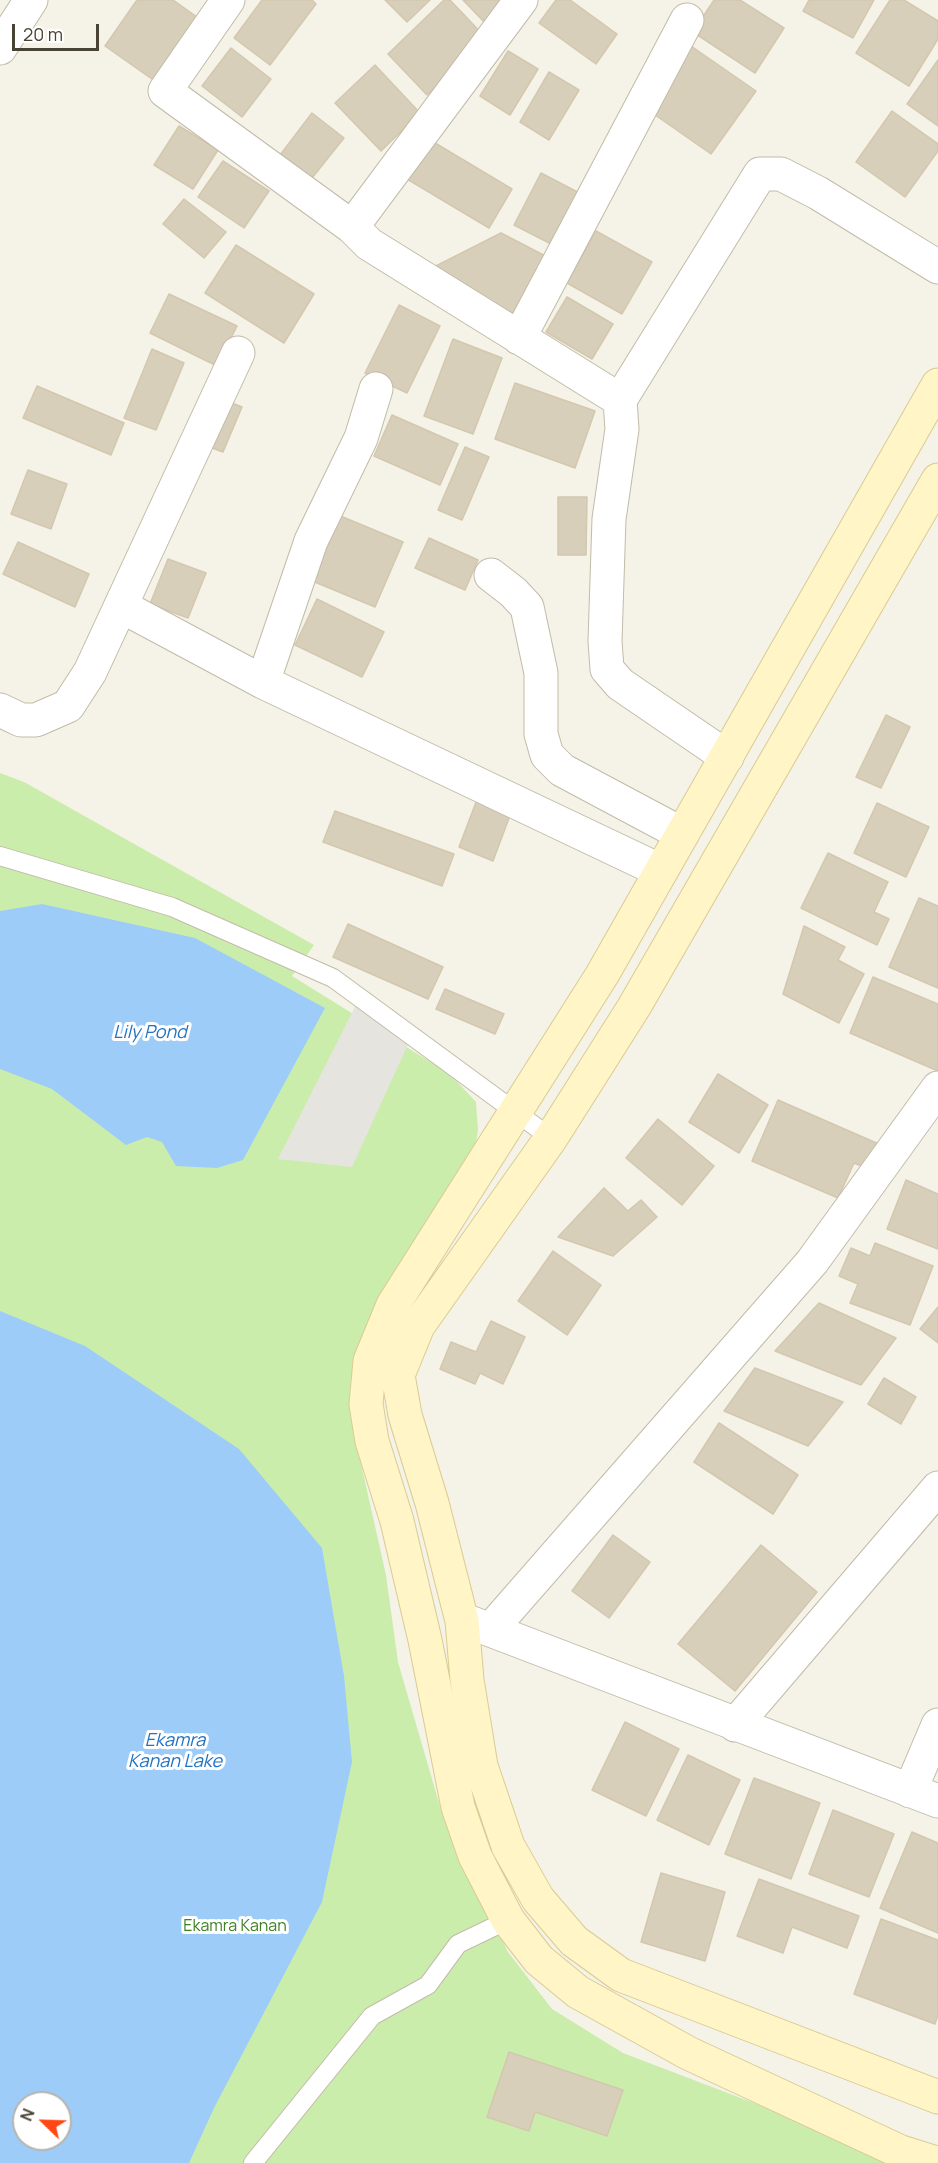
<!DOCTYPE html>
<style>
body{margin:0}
#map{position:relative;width:938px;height:2163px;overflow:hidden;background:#f5f2e7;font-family:Manrope,sans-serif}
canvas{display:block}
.north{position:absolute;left:12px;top:2091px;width:60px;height:60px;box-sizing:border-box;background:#fff;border:2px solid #b6b4ae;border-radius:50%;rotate:293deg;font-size:16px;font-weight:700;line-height:24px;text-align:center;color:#494335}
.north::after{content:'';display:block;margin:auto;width:21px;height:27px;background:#ff4814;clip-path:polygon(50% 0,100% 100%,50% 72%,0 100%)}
.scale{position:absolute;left:12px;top:24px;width:87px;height:27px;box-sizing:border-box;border:3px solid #494335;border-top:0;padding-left:8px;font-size:18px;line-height:21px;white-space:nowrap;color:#494335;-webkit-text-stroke:4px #fff;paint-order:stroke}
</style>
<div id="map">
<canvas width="938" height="2163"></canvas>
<div class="north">N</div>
<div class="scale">20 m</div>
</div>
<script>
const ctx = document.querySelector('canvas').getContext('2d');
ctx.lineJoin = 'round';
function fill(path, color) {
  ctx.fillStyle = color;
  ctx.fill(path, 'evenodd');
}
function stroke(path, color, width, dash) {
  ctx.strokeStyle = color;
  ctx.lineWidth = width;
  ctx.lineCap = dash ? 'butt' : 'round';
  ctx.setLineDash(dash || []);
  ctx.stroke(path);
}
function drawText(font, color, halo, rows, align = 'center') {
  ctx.font = font + ' Manrope,sans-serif';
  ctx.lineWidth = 6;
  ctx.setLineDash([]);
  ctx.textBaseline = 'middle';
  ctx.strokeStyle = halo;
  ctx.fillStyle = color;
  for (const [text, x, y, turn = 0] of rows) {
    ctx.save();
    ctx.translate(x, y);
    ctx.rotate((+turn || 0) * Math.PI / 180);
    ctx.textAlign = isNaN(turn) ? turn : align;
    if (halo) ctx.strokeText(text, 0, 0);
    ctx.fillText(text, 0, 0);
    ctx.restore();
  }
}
fill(new Path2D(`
 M0,773l24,9 290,163 -22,31 158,98 26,28 2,27 -5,36 -48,105 -68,176 29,129 12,87 43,148 67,142 44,57 71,44 288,110h-911zM24,2103h36v36h-36z`), '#cbedac');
fill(new Path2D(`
 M358,1001l51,41 -57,125 -74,-8z`), '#e6e4df');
fill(new Path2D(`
 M42,904l153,34 130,70 -82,152 -26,8 -41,-2 -14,-24 -15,-5 -21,8 -74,-56 -52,-20v-158z
 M0,1311l85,35 154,103 83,99 22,128 8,86 -30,140 -108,206 -25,55h-189zM24,2103h36v36h-36z`), '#9dccf8');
const building = new Path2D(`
 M137,0h36l31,22 -45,62 -54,-38z
 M262,0h50l4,4 -46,61 -36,-27z
 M385,0h45l-23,22z
 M444,0h6l36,38 -59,57 -39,-41z
 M463,0h48l-25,24z
 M556,0h14l47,34 -21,30 -57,-41z
 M714,0h26l44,28 -29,45 -62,-41z
 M809,0h65l-21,38 -50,-27z
 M890,0h14l34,21v18l-29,47 -53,-33z
 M691,46l65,45 -45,63 -63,-44z
 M231,48l40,31 -29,38 -40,-31z
 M508,51l30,18 -28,46 -30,-19z
 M938,60v66l-31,-22z
 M375,65l45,48 -39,38 -46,-48z
 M549,72l30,18 -30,50 -29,-18z
 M892,111l46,33v7l-33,46 -49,-35z
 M312,113l32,25 -36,45 -31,-24z
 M179,126l39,24 -25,39 -39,-24z
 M430,140l82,49 -23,39 -82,-49z
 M223,161l46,30 -25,37 -46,-31z
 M541,173l46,24 -28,51 -45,-23z
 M184,199l42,33 -22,26 -41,-34z
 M596,231l56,31 -30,52 -55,-31z
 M501,233l54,28 -36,62 -89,-54z
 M236,245l78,49 -30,49 -79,-50z
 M169,294l68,32 -20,40 -67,-33z
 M567,297l46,27 -21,35 -46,-27z
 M399,305l41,21 -33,67 -42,-20z
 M453,339l49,19 -29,76 -49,-18z
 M152,349l32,14 -28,67 -32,-12z
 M515,383l80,28 -20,57 -80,-29z
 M37,386l87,37 -13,32 -88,-37z
 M227,401l15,6 -19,45 -16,-6z
 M392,415l66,29 -18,41 -66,-29z
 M465,447l24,10 -27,63 -24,-10z
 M28,470l39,14 -16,45 -40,-15z
 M558,497h29l-1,58h-28z
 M338,515l65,27 -28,65 -65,-27z
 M429,538l49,22 -13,30 -50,-22z
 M18,542l71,32 -14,33 -72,-33z
 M168,559l38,14 -18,45 -38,-14z
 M317,599l67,33 -22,45 -67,-32z
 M886,715l24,12 -29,61 -25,-11z
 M478,797l34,13 -19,51 -34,-14z
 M877,803l52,24 -23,50 -52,-24z
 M335,811l119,43 -12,32 -119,-44z
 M828,853l60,29 -14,30 15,7 -12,26 -76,-37z
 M919,898l19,8v82l-49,-21z
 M348,924l95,43 -15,32 -95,-42z
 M804,926l41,21 -7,13 26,14 -25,49 -56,-29z
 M873,977l65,27v67l-88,-38z
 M445,989l59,25 -9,20 -59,-25z
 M718,1074l50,31 -29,48 -50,-31z
 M778,1100l103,45 -10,25 -17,-7 -16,35 -86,-37z
 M658,1119l56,47 -32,39 -56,-47z
 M906,1180l32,14v55l-51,-20z
 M604,1188l24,23 13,-11 16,17 -44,39 -55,-19z
 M875,1243l58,23 -23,59 -60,-22 8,-19 -19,-8 12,-28 19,8z
 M553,1251l48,34 -34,50 -49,-34z
 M819,1303l77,35 -35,47 -86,-34z
 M938,1307v36l-18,-14z
 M491,1321l34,16 -22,47 -23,-11 -5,11 -35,-15 11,-27 25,10z
 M755,1368l88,34 -35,44 -84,-35z
 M884,1378l32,19 -15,27 -33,-20z
 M719,1423l79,52 -25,39 -79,-52z
 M613,1535l37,27 -41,56 -37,-27z
 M761,1545l56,47 -82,99 -57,-47z
 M625,1722l54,27 -33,67 -54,-26z
 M688,1755l52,25 -31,65 -52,-25z
 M754,1778l66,25 -29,76 -66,-25z
 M833,1810l61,24 -25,63 -60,-23z
 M912,1832l26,11v90l-58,-25z
 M661,1873l64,19 -20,69 -64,-19z
 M759,1879l100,37 -12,32 -55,-21 -9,26 -46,-17z
 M881,1919l57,21v75l-3,9 -81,-30z
 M509,2052l114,38 -16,46 -72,-24 -6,19 -42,-14z`);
fill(building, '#d8cfbb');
stroke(building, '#d3c7ae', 1.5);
const lane = new Path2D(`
 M0,856l172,51 161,71 218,160
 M253,2163l119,-147 56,-31 30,-41 50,-24`);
const street = new Path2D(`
 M228,0l-63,91 187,136 17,17 251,156 140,-226h21l37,19 120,74
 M0,48l31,-48
 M352,227l169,-227
 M519,338l168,-318
 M620,400l2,29 -13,90 -4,122 2,28 13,15 107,73
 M491,575l22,17 14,15 14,66v61l6,21 15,15 120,64
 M121,606l142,76 48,-141 50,-103 15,-49
 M263,682l398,189
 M0,710l21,10h15l32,-14 22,-34 148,-319
 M472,1623l466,178
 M492,1628l320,-366 126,-174
 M735,1725l203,-237
 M910,1791l28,-66`);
const secondary = new Path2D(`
 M938,480l-304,527 -83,131 -133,188 -20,49 7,40 27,88 30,118 5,59 14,86 27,80 30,53 36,42 47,34 317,122
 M936,2163l-35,-11 -213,-99 -110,-61 -39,-32 -31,-40 -33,-64 -17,-49 -33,-167 -28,-119 -25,-80 -6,-37 4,-43 23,-56 209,-330 336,-590`);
stroke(lane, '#c2bba8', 20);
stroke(street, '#c2bba8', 35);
stroke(secondary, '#d9cb92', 35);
stroke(lane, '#fff', 18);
stroke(street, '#fff', 33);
stroke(secondary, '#fff5c7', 33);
drawText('16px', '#3f8122', '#fff', [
 ["Ekamra Kanan",235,1927]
]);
drawText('italic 18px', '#2373c0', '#fff', [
 ["Lily Pond",150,1033],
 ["Ekamra",175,1741],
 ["Kanan Lake",175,1762]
]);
</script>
